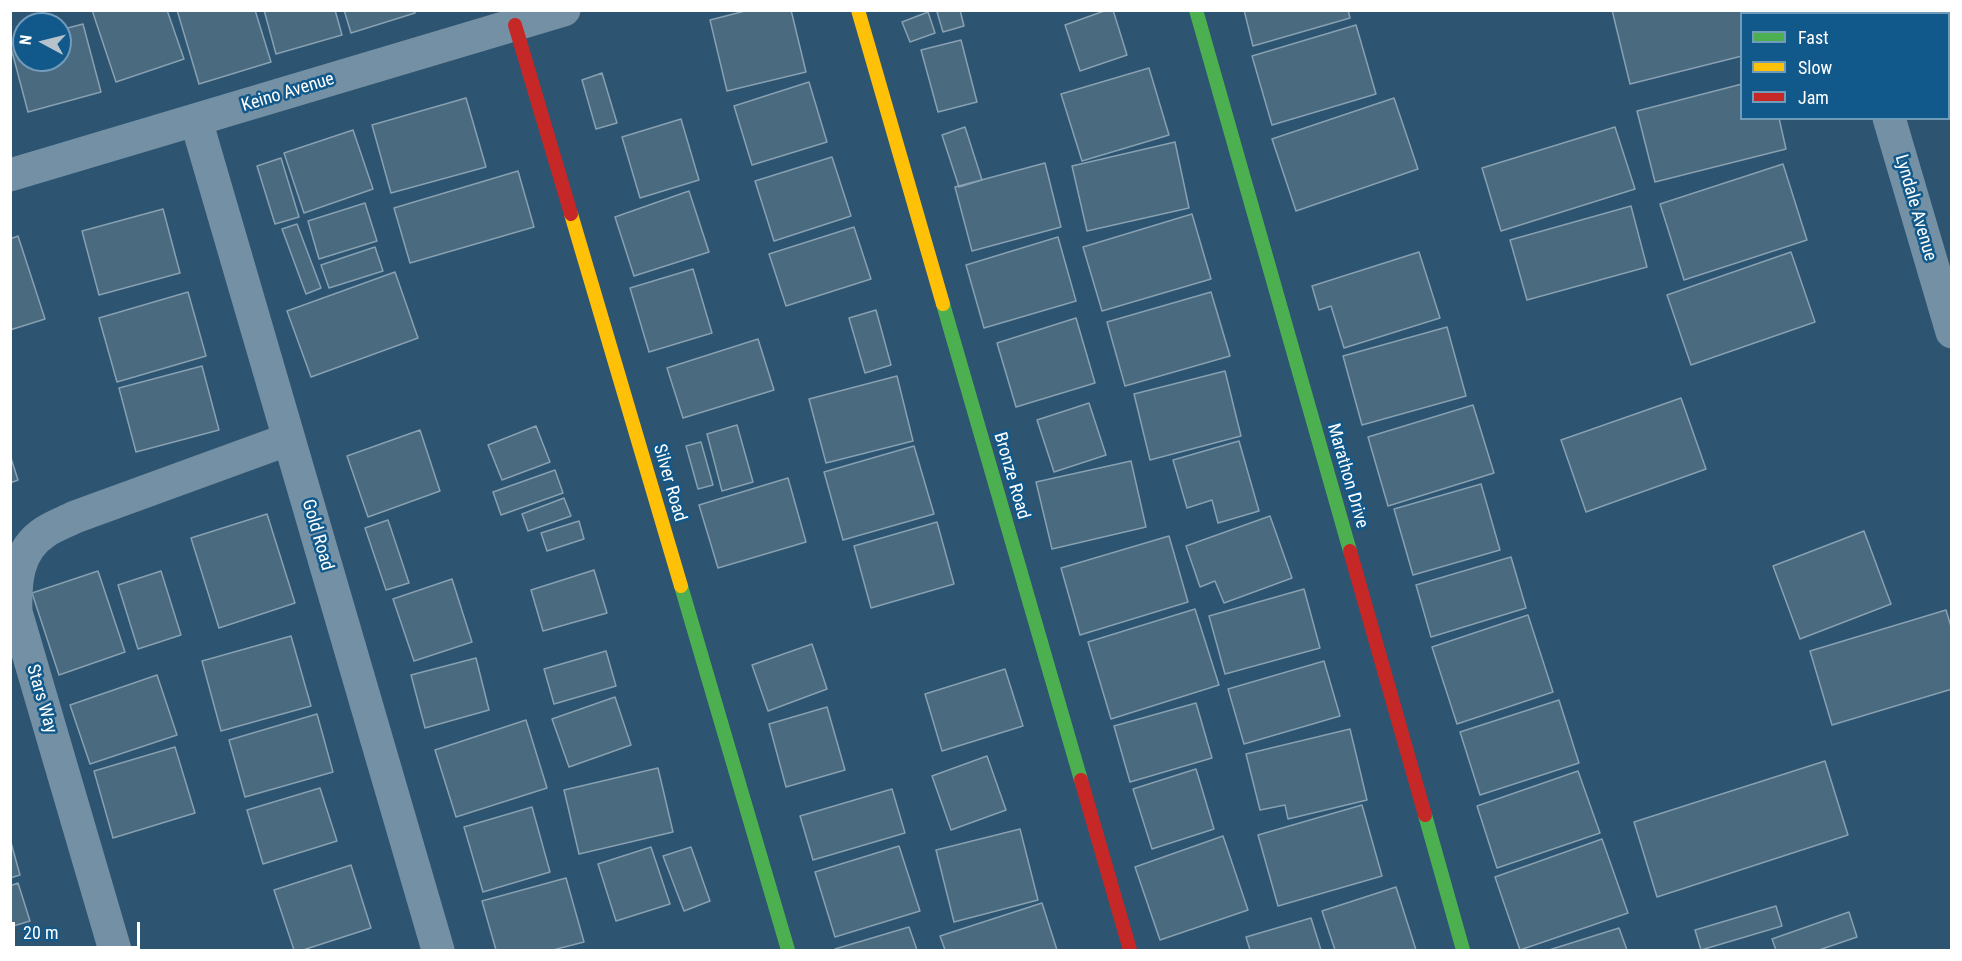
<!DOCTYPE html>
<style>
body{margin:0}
#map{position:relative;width:1962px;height:961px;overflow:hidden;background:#2d5470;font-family:"Roboto Condensed",sans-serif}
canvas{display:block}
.frame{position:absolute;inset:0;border:12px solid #fff;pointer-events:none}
.legend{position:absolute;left:1740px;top:12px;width:210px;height:108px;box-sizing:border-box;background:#12598b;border:2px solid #719bb9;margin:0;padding:8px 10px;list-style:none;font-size:18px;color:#fff}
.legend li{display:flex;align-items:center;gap:12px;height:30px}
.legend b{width:30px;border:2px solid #719bb9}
.north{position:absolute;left:12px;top:12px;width:60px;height:60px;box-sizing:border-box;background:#12598b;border:2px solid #719bb9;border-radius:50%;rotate:277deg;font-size:16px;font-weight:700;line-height:24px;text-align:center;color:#fff}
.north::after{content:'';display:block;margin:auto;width:21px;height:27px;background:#b6c3cd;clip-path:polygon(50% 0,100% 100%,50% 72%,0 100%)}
.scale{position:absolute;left:12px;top:922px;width:128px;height:27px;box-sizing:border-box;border:3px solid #fff;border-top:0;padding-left:8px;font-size:18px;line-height:21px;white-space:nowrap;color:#fff;-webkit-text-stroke:4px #12598b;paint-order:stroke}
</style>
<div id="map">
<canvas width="1962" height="961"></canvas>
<div class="frame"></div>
<ul class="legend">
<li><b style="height:8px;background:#4caf50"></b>Fast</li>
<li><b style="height:8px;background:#ffc107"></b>Slow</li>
<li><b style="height:8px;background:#c62828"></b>Jam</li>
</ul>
<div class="north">N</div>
<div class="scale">20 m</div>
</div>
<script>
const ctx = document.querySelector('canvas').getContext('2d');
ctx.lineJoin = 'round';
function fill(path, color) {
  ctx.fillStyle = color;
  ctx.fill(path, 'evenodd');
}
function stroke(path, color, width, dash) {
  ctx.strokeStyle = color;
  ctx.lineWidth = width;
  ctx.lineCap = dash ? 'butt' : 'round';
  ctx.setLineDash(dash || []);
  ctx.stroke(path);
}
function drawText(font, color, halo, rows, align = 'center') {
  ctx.font = font + ' "Roboto Condensed",sans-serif';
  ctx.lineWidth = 5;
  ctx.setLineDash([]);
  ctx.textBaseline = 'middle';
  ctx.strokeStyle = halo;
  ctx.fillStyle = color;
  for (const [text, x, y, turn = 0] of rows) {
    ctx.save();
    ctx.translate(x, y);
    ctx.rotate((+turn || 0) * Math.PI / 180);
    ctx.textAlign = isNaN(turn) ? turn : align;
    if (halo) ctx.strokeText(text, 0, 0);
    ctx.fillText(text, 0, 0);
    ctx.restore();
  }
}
const building = new Path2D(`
 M92,10h75l17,49 -68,23z
 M177,10h78l16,52 -72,22z
 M264,10h71l7,25 -66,19z
 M344,10h70l1,3 -64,20z
 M749,10h42l15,62 -79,19 -17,-71z
 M943,10h17l4,16 -21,6 -6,-20z
 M1107,10h6l14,45 -47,16 -15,-46z
 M1244,10h104l2,8 -97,28z
 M1612,10h144l1,4h-15v42l-112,28z
 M1934,10h18v49h-4v-45h-13z
 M928,12l7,21 -25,9 -8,-20z
 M83,24l18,68 -73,20 -18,-68 14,-4v20h36v-30z
 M1356,25l20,69 -104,31 -20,-69z
 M961,40l16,62 -39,10 -17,-62z
 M1149,68l20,67 -87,26 -21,-67z
 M602,73l15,50 -21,6 -14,-49z
 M809,82l18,60 -75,23 -18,-59z
 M1742,84v34h37l7,31 -131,33 -18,-71z
 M466,98l20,69 -95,26 -19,-68z
 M1394,98l24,71 -122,42 -24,-72z
 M681,119l18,61 -59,18 -18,-61z
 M965,127l17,53 -23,7 -17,-52z
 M1615,127l20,62 -134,42 -19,-63z
 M353,130l20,59 -69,24 -20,-60z
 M1175,142l14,66 -102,23 -15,-65z
 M832,157l19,59 -77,25 -19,-60z
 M281,158l18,59 -24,7 -18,-58z
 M1045,163l16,64 -89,24 -17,-64z
 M1783,164l24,76 -123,40 -24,-76z
 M518,171l16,56 -124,36 -16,-55z
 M689,191l20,61 -75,24 -19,-59z
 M365,203l12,38 -58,18 -11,-38z
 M1631,206l16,61 -120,33 -17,-60z
 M163,209l17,64 -81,22 -17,-64z
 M1192,214l19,65 -109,32 -19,-64z
 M297,224l24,64 -15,6 -24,-65z
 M854,227l17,52 -85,27 -17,-52z
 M18,236l27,83 -35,11v-91z
 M1058,237l18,64 -92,27 -18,-63z
 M375,247l8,24 -54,17 -8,-23z
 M1419,252l21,66 -96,30 -13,-42 -12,4 -7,-24z
 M1791,252l24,70 -124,43 -24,-70z
 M693,269l19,64 -63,19 -19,-64z
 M395,272l23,66 -107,39 -24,-66z
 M188,292l18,64 -89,26 -18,-64z
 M1211,292l19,64 -105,30 -18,-64z
 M876,310l15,55 -26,8 -16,-55z
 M1076,318l19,65 -79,24 -19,-64z
 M1447,327l19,69 -104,29 -19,-69z
 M758,339l16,51 -91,28 -16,-50z
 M202,366l17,64 -83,22 -17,-64z
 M1225,371l16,65 -91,24 -16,-66z
 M897,376l16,65 -87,22 -17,-64z
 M1681,398l25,71 -120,43 -25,-72z
 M1089,403l17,52 -52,17 -17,-52z
 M1473,405l21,68 -106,33 -20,-69z
 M737,425l16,57 -31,9 -15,-57z
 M536,426l14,36 -48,18 -14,-35z
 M420,430l20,61 -72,26 -21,-61z
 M1239,441l20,70 -41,12 -6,-23 -25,8 -14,-48z
 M701,442l12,43 -15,4 -12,-43z
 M914,446l20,68 -91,26 -19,-68z
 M10,455l8,25 -8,3z
 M1131,461l15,66 -94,22 -16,-67z
 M555,470l8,23 -62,22 -8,-23z
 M788,478l18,64 -88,26 -19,-63z
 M1481,484l19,66 -87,25 -19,-66z
 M564,498l7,18 -43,15 -6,-17z
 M267,514l28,89 -76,25 -28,-90z
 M1270,516l22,62 -68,25 -9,-22 -15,6 -14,-41z
 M388,520l21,63 -23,7 -21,-62z
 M579,521l5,18 -37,12 -6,-18z
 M937,522l17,62 -83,24 -17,-62z
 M1864,531l27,73 -91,35 -27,-73z
 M1169,536l19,66 -108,33 -19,-67z
 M1511,557l15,51 -95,29 -15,-52z
 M594,570l13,43 -64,18 -12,-41z
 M98,571l27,81 -66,23 -27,-82z
 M161,571l20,64 -43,14 -20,-64z
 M452,579l20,63 -58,19 -21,-62z
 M1304,589l16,59 -95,26 -16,-58z
 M1195,609l24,76 -108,34 -23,-77z
 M1946,610l6,20v59l-120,36 -22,-74z
 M1528,615l25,77 -96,32 -25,-77z
 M291,636l20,70 -90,25 -19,-70z
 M812,644l15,45 -59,22 -16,-46z
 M606,651l10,35 -62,18 -10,-35z
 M476,658l13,52 -64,18 -14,-53z
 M1324,661l16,55 -96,28 -16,-55z
 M1005,669l18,57 -81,25 -17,-57z
 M157,675l20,60 -87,29 -20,-59z
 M615,697l16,48 -62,22 -17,-48z
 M1559,700l20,63 -99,32 -20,-63z
 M1196,703l16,55 -82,24 -16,-56z
 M827,707l18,63 -59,17 -17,-63z
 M317,714l16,58 -88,25 -16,-57z
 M526,720l21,68 -91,29 -21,-67z
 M1350,729l17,71 -79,19 -3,-14 -25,5 -14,-56z
 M175,747l20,66 -82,25 -19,-67z
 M987,756l19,54 -55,20 -19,-54z
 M1825,761l23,74 -191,62 -23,-75z
 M658,768l15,64 -94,22 -15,-64z
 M1196,769l18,60 -62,20 -19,-60z
 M1578,771l22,62 -103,35 -20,-62z
 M320,788l17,53 -74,23 -16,-54z
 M892,789l13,44 -92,27 -13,-44z
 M1362,805l20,71 -104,30 -20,-71z
 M532,807l18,65 -67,20 -19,-65z
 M1020,829l18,71 -84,22 -18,-72z
 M1223,836l25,74 -88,30 -25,-73z
 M10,839l10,36 -10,3z
 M1602,839l26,74 -108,37 -25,-73z
 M899,846l21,65 -85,26 -20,-65z
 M651,847l19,57 -54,17 -18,-57z
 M691,847l19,54 -26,10 -21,-55z
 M351,865l20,63 -68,22h-9l-20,-60z
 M566,878l18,64 -31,8h-57l-14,-49z
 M18,883l12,38 -20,6v-41z
 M1396,887l20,63h-81l-13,-39z
 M1042,903l15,47h-112l-5,-14z
 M1776,906l6,20 -81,24 -6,-20z
 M1849,912l8,25 -38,13h-43l-4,-11z
 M1311,918l10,32h-71l-4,-13z
 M909,927l8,23h-81l-1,-1z
 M1619,928l8,22h-78z`);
fill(building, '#4a6a7f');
stroke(building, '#88a1b2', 1.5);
stroke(new Path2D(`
 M1858,10l1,4
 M1889,118l63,214
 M196,120l242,830
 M10,175l554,-165
 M115,950l-99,-338c-1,-30 1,-62 29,-80 9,-6 20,-10 30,-15l214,-78`), '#7490a4', 33);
stroke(new Path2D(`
 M1196,10l154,541
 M943,304l138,476
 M681,586l107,364
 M1425,815l38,135`), '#4caf50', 14);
stroke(new Path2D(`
 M858,10l85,294
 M571,214l110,372`), '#ffc107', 14);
stroke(new Path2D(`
 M515,25l56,189
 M1350,551l75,264
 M1081,780l49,170`), '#c62828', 14);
drawText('18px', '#fff', '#12598b', [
 ["Keino Avenue",288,93,-17],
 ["Lyndale Avenue",1915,208,74],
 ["Bronze Road",1011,476,74],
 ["Marathon Drive",1347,476,74],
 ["Silver Road",669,483,74],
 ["Gold Road",317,535,74],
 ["Stars Way",41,699,74]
]);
</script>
